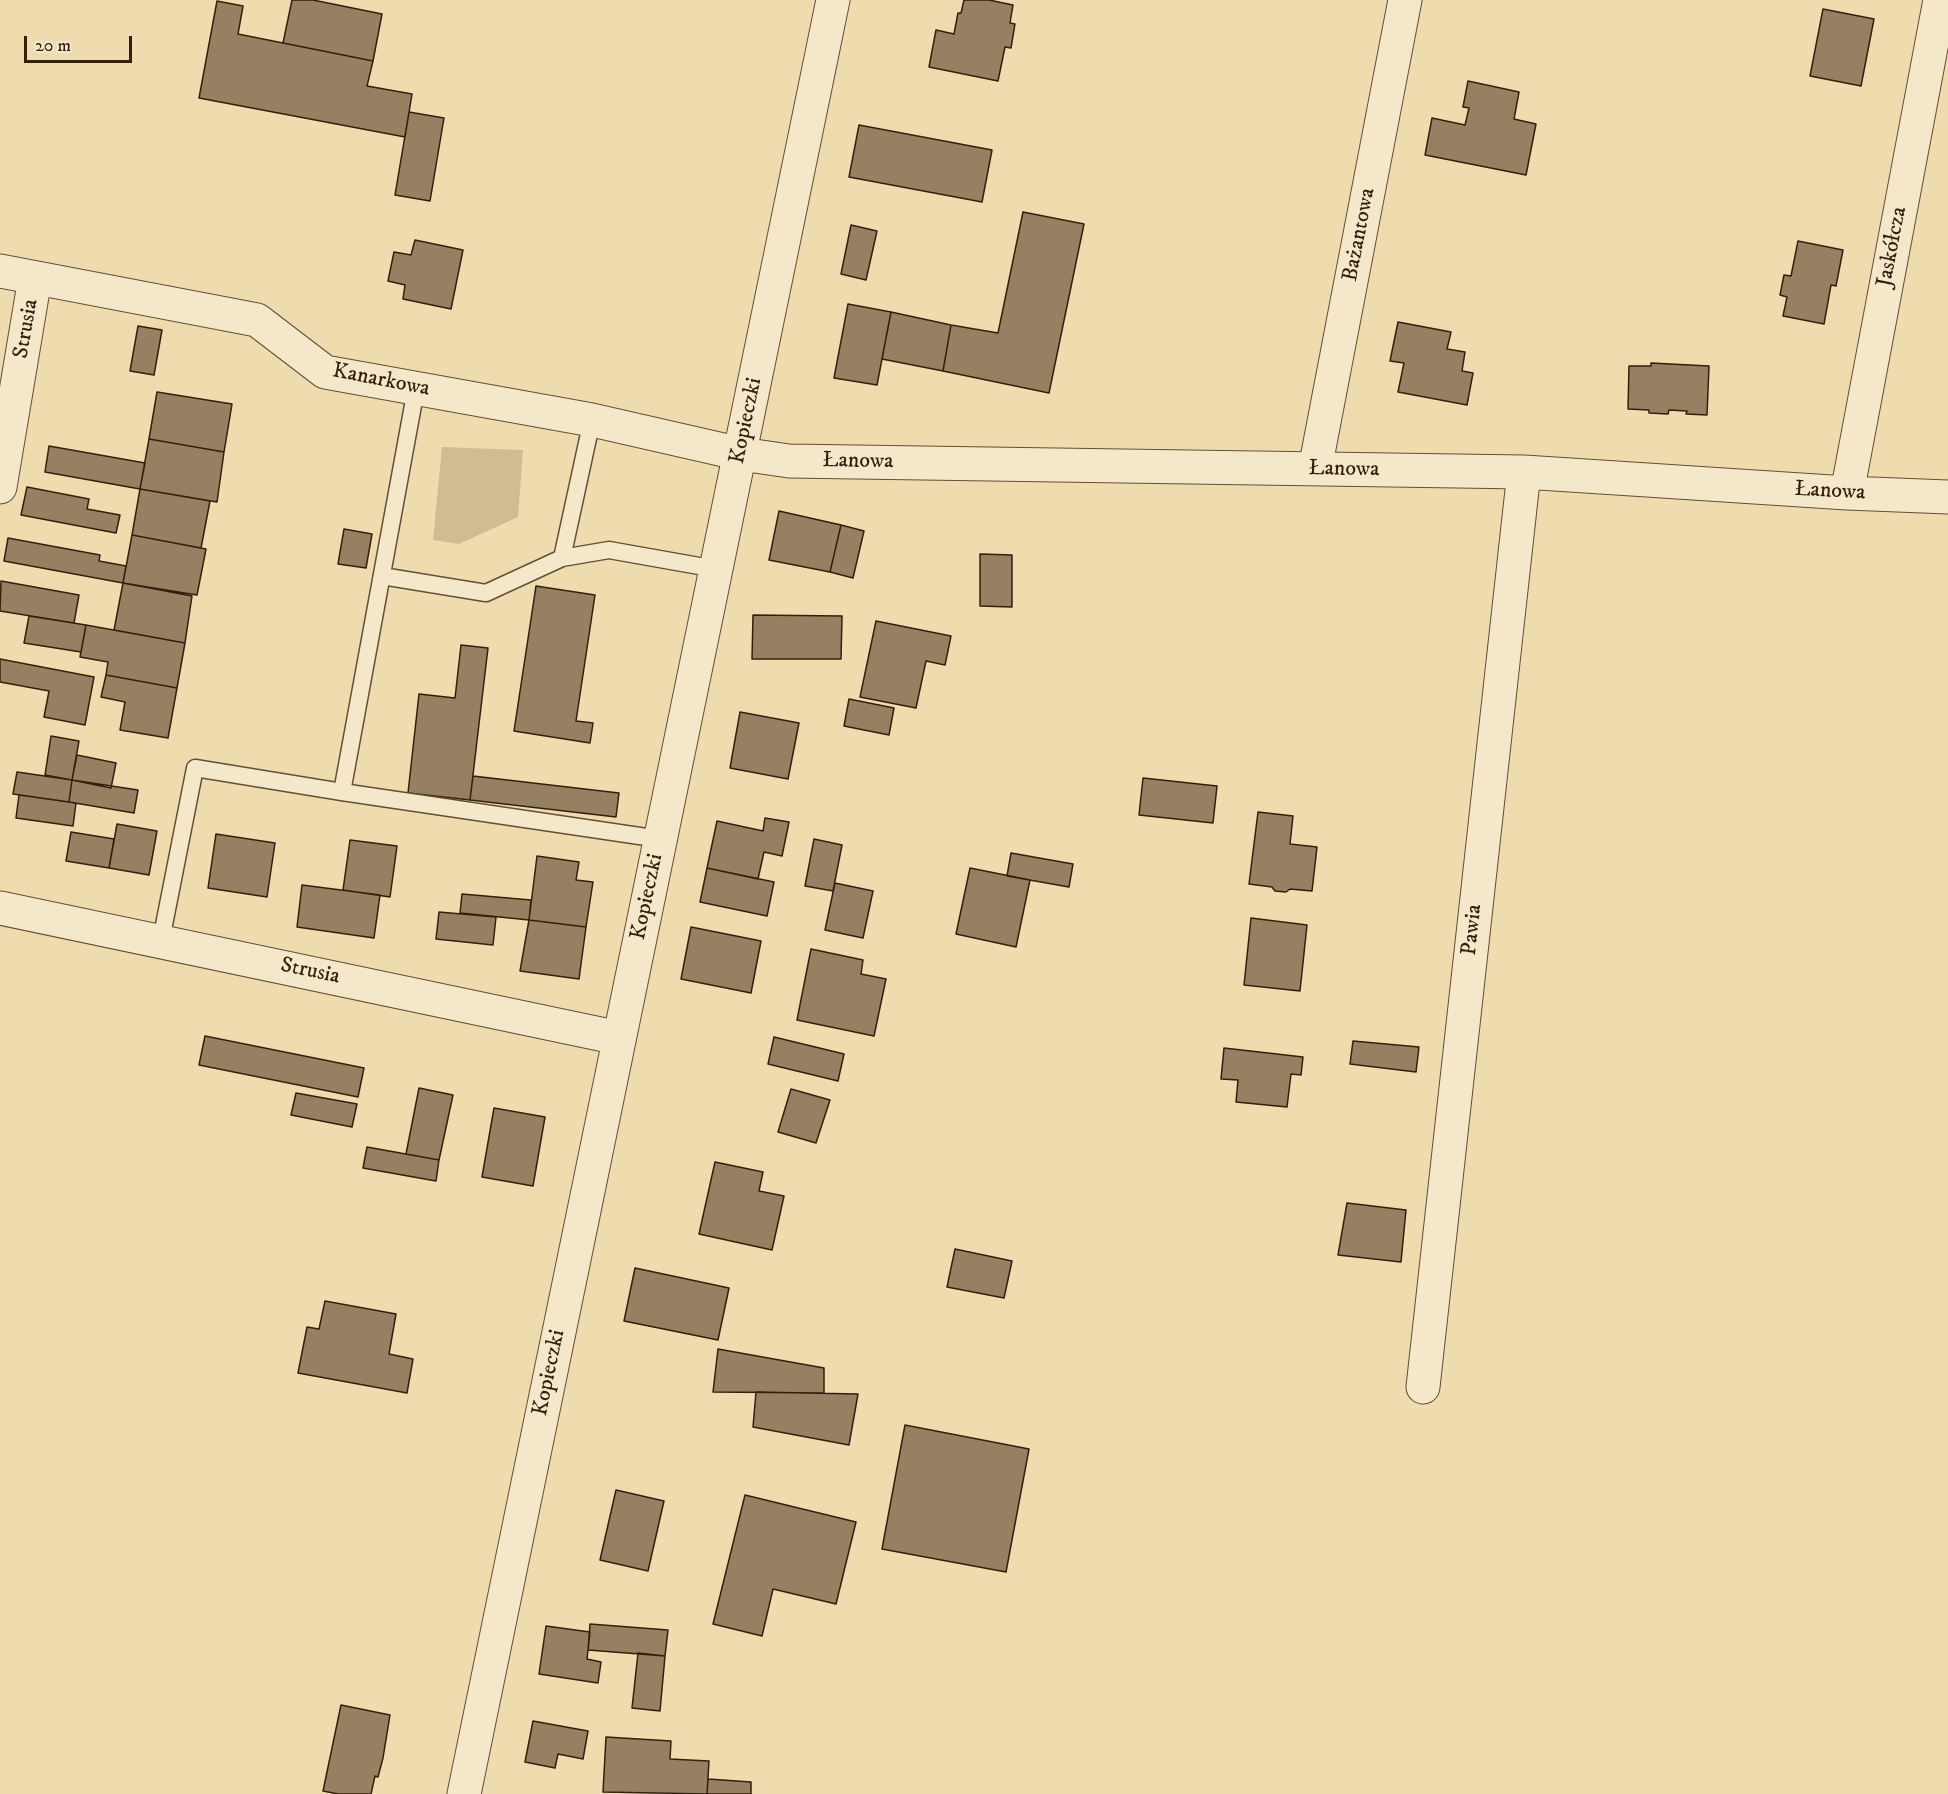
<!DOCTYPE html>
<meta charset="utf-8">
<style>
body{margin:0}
#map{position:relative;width:1948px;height:1794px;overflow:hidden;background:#efdcae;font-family:"IM FELL DW Pica",serif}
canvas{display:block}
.scale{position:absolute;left:24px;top:36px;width:108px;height:27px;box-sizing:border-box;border:3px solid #341e0e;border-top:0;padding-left:8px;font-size:18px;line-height:21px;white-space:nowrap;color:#341e0e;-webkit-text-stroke:4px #f5e8ca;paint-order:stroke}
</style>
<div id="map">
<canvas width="1948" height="1794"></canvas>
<div class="scale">20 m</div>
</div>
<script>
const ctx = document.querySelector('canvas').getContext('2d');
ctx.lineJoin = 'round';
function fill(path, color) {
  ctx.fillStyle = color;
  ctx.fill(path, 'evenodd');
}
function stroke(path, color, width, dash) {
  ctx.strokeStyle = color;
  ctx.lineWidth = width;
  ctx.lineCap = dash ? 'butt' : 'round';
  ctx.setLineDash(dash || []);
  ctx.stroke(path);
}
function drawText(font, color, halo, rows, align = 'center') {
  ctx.font = font + ' "IM FELL DW Pica",serif';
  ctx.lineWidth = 5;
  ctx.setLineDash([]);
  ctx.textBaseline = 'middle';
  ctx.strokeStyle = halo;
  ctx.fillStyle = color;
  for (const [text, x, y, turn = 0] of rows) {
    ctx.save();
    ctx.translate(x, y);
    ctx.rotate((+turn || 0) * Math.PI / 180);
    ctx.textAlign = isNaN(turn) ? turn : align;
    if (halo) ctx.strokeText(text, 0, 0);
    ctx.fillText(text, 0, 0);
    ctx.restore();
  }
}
fill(new Path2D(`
 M442,447l81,3 -5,67 -59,27 -26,-4z`), '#cfbc93');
const building = new Path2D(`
 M292,0h21l69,14 -9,47 -90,-18z
 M964,0h25l24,5 -3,18 5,1 -4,24 -6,-1 -7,34 -69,-14 7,-37 18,4 4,-21h3z
 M217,1l26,5 -5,28 135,27 -6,25 45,8 -7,43 -206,-39z
 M1823,9l51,10 -13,67 -51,-10z
 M1468,81l51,11 -5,27 22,5 -10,51 -101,-20 7,-37 33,7 4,-17 -6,-1z
 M409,112l35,6 -14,83 -35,-6z
 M859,125l133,25 -10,52 -133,-25z
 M1023,212l61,12 -35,169 -106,-22 8,-46 47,8z
 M851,225l26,6 -11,49 -25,-6z
 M415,240l48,10 -12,59 -48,-10 2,-14 -17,-4 6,-29 17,3z
 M1798,241l45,9 -7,36 -5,-1 -7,39 -41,-8 4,-19 -7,-2 4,-20 7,1z
 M848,304l43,8 -14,73 -43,-7z
 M891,312l60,13 -8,46 -61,-12z
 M1398,322l53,10 -4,17 18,3 -3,19 11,2 -6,32 -69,-13 6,-29 -14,-2z
 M138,326l24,4 -8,45 -24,-4z
 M1651,363l58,3 -2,49 -21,-1 1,-3 -18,-1 -1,4 -19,-1v-3l-21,-1 1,-43h22z
 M157,392l75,12 -8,48 -75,-13z
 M149,439l75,13 -7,50 -77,-13z
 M49,446l96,17 -5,26 -95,-17z
 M27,487l62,12 -2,10 33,6 -4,18 -95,-18z
 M140,489l70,12 -9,47 -69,-13z
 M779,511l62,14 -11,47 -61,-12z
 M841,525l23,6 -11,47 -23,-6z
 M344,529l28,5 -6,34 -28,-4z
 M132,535l74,14 -9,46 -74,-12z
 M8,538l92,17 -1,6 27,5 -3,17 -119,-22z
 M980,554l32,1v52l-32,-1z
 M1,581l78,14 -5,28 -74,-12z
 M123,583l69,13 -7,47 -71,-13z
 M536,586l59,9 -19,126 17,2 -3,20 -76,-12z
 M753,615l89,1 -1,43h-89z
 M29,616l57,9 -5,27 -57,-9z
 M876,621l75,15 -6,29 -19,-4 -10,47 -56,-11z
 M86,625l99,18 -8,45 -71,-13 2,-13 -28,-5z
 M461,645l27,3 -18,152 -62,-7 11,-99 36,4z
 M0,659l94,18 -9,48 -41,-8 5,-26 -49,-9z
 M106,675l71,13 -9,50 -48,-8 5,-28 -24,-5z
 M849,699l45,9 -5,27 -45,-9z
 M740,712l59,11 -11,56 -58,-11z
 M51,736l28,5 -7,39 -27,-5z
 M77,755l39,8 -5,25 -39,-8z
 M17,772l55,8 -3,22 -56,-8z
 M473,776l146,17 -3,24 -146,-17z
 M1143,778l74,8 -4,37 -74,-8z
 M72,780l66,10 -4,23 -65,-11z
 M19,795l57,8 -3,23 -57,-8z
 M1258,812l35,4 -3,28 27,3 -5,44 -22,-2 -4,3 -11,-1 -3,-4 -23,-3z
 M765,818l24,4 -7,34 -18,-4 -6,27 -51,-11 10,-47 46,10z
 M117,824l40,7 -8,44 -40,-7z
 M71,832l43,7 -5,29 -43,-7z
 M216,834l59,9 -8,54 -59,-9z
 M814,839l28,6 -9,46 -28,-5z
 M350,840l47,6 -7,51 -47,-7z
 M1011,853l62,11 -4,23 -62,-11z
 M537,856l42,6 -3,18 17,2 -7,45 -57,-7z
 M707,868l67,14 -7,34 -67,-14z
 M970,868l60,12 -14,67 -60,-13z
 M835,883l38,8 -10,47 -38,-8z
 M302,885l78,10 -6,43 -77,-11z
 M462,894l69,6 -2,20 -69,-7z
 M439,912l57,5 -3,28 -57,-6z
 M1251,918l56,7 -7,66 -56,-6z
 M529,920l57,7 -7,52 -59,-8z
 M691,927l70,14 -10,52 -70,-14z
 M811,949l52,11 -2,14 25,5 -12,57 -77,-16z
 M205,1036l159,32 -6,29 -159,-32z
 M774,1037l70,17 -6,27 -70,-17z
 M1353,1041l66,6 -3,25 -66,-8z
 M1224,1048l79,9 -2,18 -10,-1 -4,33 -51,-5 2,-22 -17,-1z
 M419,1088l34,7 -14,65 -33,-6z
 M791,1089l39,11 -14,43 -38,-11z
 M296,1093l61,11 -5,23 -61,-12z
 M494,1108l51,9 -12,69 -51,-9z
 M367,1147l72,13 -3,21 -73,-13z
 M715,1162l48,10 -4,19 25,5 -12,54 -73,-16z
 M1347,1203l59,7 -5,52 -63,-7z
 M955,1249l57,12 -8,37 -57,-11z
 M635,1268l94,20 -11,52 -94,-19z
 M325,1301l71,13 -7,40 24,5 -6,34 -109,-20 9,-46 12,2z
 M718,1349l106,19v25l-111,-1z
 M756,1392l102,2 -9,51 -96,-18z
 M905,1425l124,24 -23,123 -124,-23z
 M616,1490l48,11 -16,70 -48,-11z
 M745,1495l111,27 -20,82 -63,-15 -11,47 -49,-12z
 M590,1624l78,6 -3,26 -77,-6z
 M546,1626l44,6 -3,27 14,3 -3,21 -59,-9z
 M638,1653l27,3 -5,55 -28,-3z
 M341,1705l49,10 -7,43 -5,19 -3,-1 -4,18h-33l-15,-3z
 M533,1721l55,10 -5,28 -25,-5 -3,14 -30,-6z
 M606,1737l65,4 -1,18 39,2 -2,33 -104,-2z
 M708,1779l43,3v12h-44z`);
fill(building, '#958161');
stroke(building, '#341e0e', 1.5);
const service = new Path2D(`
 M562,558l30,-138
 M382,576l104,17 76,-35 47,-8 107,19
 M342,792l74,-403
 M161,940l34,-172 147,24 318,47`);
const minor = new Path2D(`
 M0,271l257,49 68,52 267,48 149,34 48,7 735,11 323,21 101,4
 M1315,469l90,-469
 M0,487l35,-209
 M1847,493l93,-493
 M0,908l619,130
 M1423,1387l101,-915
 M464,1794l369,-1794`);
stroke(service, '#634e36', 19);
stroke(minor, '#634e36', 35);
stroke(service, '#f5e8ca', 16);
stroke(minor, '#f5e8ca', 33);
drawText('22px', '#341e0e', '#f5e8ca', [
 ["Bażantowa",1360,235,-79],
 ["Jaskółcza",1893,247,-79],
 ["Strusia",27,329,-80],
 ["Kanarkowa",381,381,11],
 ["Kopieczki",747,421,-78],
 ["Łanowa",858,462,1],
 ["Łanowa",1344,470,1],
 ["Łanowa",1830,492,3],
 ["Kopieczki",648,897,-78],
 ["Pawia",1473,930,-84],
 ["Strusia",310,972,12],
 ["Kopieczki",550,1373,-78]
]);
</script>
